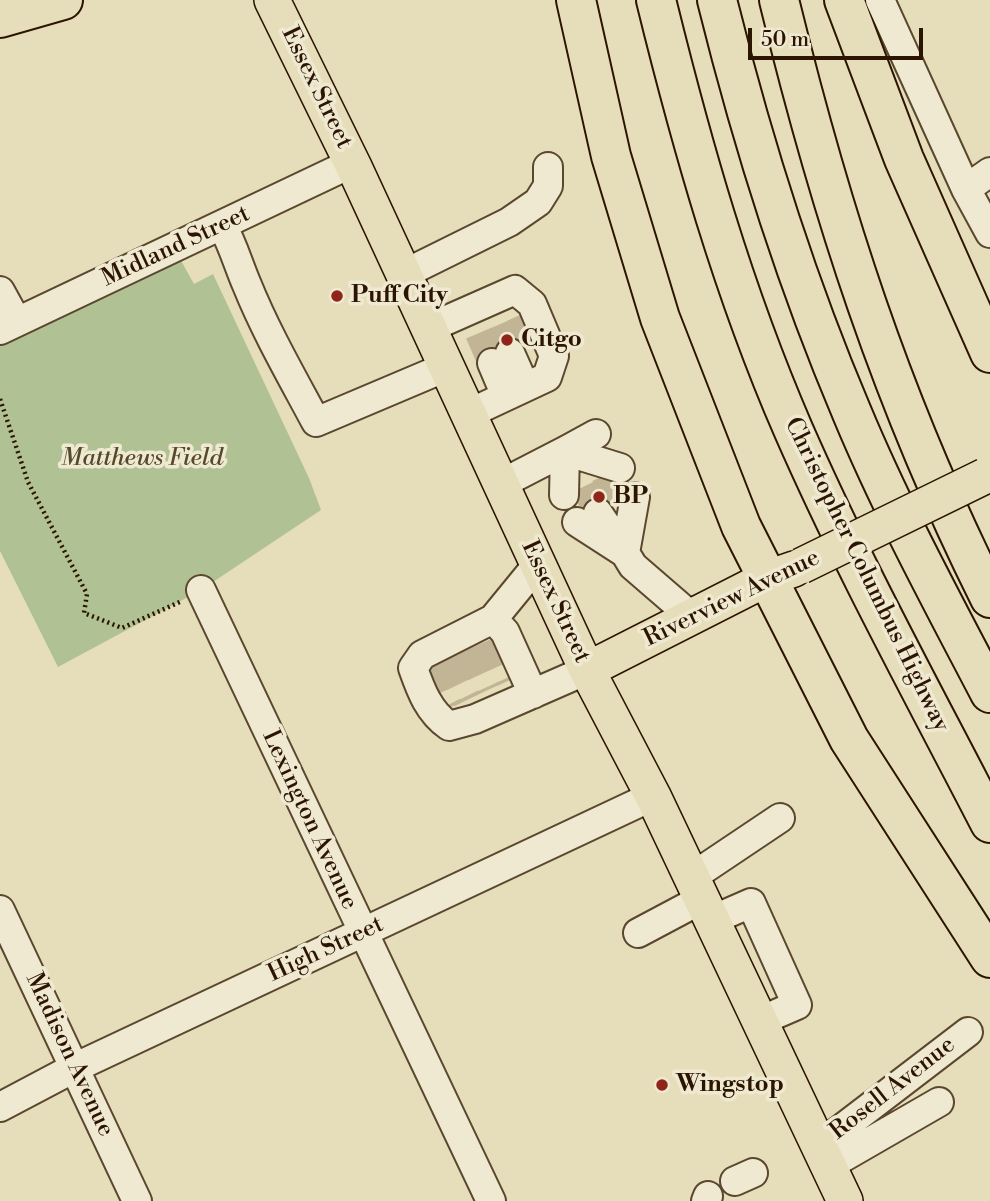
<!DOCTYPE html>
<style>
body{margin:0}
#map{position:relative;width:990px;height:1201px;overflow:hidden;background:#e6ddba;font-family:"Libre Bodoni",serif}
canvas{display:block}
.scale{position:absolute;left:748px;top:28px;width:175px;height:32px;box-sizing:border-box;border:4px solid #2c1500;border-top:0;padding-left:9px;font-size:21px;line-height:24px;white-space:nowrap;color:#2c1500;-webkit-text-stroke:5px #efe9d2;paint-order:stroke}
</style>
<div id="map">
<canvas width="990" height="1201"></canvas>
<div class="scale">50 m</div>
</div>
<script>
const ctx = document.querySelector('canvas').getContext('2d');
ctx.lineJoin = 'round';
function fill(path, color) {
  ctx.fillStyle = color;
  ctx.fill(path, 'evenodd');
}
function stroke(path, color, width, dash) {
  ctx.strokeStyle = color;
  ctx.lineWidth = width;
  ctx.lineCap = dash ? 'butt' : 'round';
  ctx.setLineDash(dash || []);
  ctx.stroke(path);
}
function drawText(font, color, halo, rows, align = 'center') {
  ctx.font = font + ' "Libre Bodoni",serif';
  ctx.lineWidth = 7;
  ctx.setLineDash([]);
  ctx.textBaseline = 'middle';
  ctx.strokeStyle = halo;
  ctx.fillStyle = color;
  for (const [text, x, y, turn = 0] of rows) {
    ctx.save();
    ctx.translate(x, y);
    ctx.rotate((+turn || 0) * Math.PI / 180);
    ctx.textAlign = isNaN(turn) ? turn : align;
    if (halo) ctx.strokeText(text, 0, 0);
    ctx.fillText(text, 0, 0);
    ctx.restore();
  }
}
fill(new Path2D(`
 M174,248l20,36 19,-10 96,204 12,32 -120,80 -143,77 -58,-116v-221z`), '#b0c294');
stroke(new Path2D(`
 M520,315l13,29
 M498,325l12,28
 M479,333l13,30
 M605,475l14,29
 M585,486l13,27
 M491,639l19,41
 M469,649l19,41
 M447,659l20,41
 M428,668l21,40`), '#c1b595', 28, [28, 14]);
const minor = new Path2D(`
 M880,0l86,189 24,44
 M966,189l24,-17
 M222,225c11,20 16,39 25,60 19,47 45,92 69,137l130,-55
 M404,274l105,-52 29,-20 10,-16v-19
 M0,291l17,31
 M429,328l86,-38 17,14 22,52 -7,21 -79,37
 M0,330l352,-167
 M510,353l15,34
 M492,363l14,33
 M565,451l31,-17
 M501,484l64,-33 55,17
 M564,495l1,-44
 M635,497l-10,56 8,13 59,51
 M577,522l48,31 -27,-40
 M538,564l-45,55 -71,36 -9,13c8,23 16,44 36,58l26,-7 112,-49
 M201,590l290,611
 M493,619l12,13 28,62
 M692,877l88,-59
 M0,910l137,291
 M712,920l39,-17 46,102 -37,16
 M638,933l64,-34
 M0,1107l74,-39 579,-272
 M819,1146l149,-114
 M828,1166l111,-64
 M735,1181l18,-8
 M706,1201l2,-5`);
const major = new Path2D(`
 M272,0l83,169 232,501 66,126 192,405
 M587,670l181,-92 26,-9`);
const highway = new Path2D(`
 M576,0l35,156 49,162 81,208 108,213 141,219
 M656,0c36,146 77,291 137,429 59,135 130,264 197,394
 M717,0c35,141 78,279 135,413 40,96 90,188 138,280
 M779,0c52,213 113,402 211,598
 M844,0l60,159 86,194
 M0,18l63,-18`);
stroke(minor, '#5a472e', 32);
stroke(major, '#2c1500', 38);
stroke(highway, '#2c1500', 42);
stroke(new Path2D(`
 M0,399l28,83 59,112 -3,19 38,15 60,-27`), '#2c1500', 4.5, [2, 3.5]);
stroke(minor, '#efe9d2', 28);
stroke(major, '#e6ddba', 35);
stroke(highway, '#e6ddba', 38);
const majorBridge = new Path2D(`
 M801,566l184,-90`);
stroke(majorBridge, '#2c1500', 38, []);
stroke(majorBridge, '#e6ddba', 35);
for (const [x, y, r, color] of [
 [337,296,7,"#8f2418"],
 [507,340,7,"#8f2418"],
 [599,497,7,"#8f2418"],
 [662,1085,7,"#8f2418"]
]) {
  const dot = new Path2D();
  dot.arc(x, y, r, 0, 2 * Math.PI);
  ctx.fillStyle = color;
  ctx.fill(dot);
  stroke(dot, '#efe9d2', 2.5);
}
drawText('24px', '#2c1500', '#efe9d2', [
 ["Essex Street",316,88,64],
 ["Midland Street",176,247,-25],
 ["Christopher Columbus Highway",866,575,64],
 ["Riverview Avenue",732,599,-26],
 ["Essex Street",555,602,65],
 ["Lexington Avenue",309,820,65],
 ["High Street",326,950,-25],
 ["Madison Avenue",69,1055,65],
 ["Rosell Avenue",893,1089,-38]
]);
drawText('bold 24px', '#2c1500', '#efe9d2', [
 ["Puff City",351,296],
 ["Citgo",521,340],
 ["BP",613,497],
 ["Wingstop",676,1085]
], 'left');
drawText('italic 24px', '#54492c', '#efe9d2', [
 ["Matthews Field",142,459]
]);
</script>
